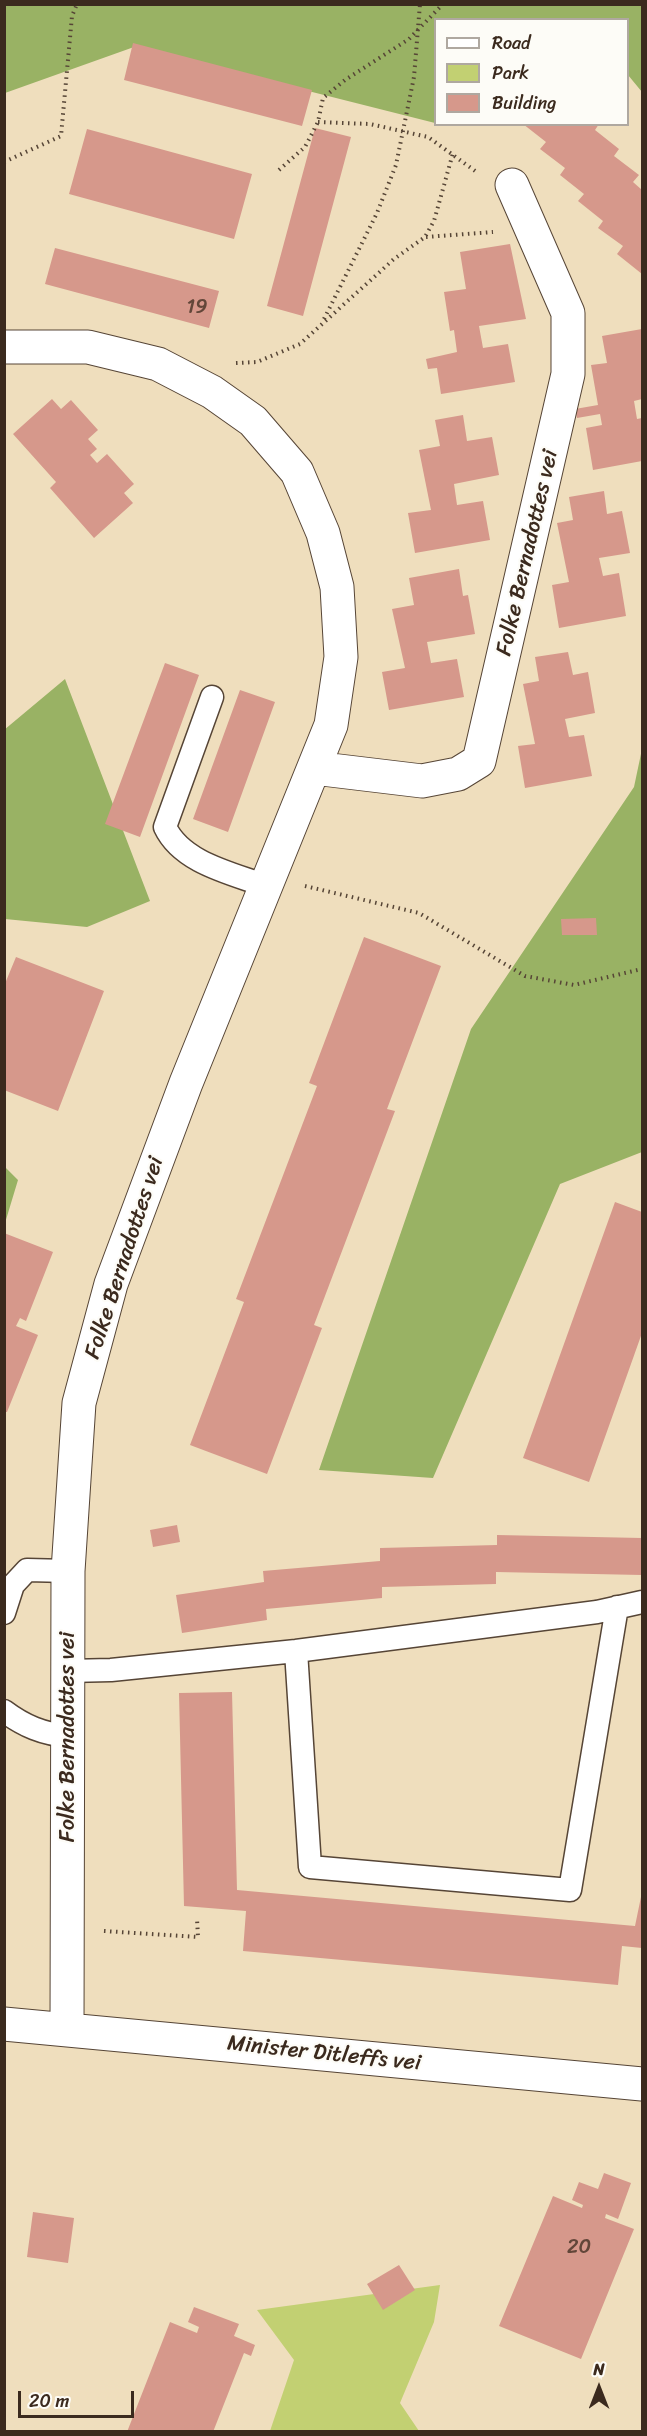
<!DOCTYPE html>
<style>
body{margin:0}
#map{position:relative;width:647px;height:2436px;overflow:hidden;background:#efdebd;font-family:Sriracha,sans-serif}
canvas{display:block}
.frame{position:absolute;inset:0;border:6px solid #3b2a1e;pointer-events:none}
.legend{position:absolute;left:434px;top:18px;width:195px;height:108px;box-sizing:border-box;background:#fdfcf7;border:2px solid #afa8a0;margin:0;padding:8px 10px;list-style:none;font-size:18px;color:#3b2a1e}
.legend li{display:flex;align-items:center;gap:12px;height:30px}
.legend b{width:30px;border:2px solid #afa8a0}
.north{position:absolute;left:569px;top:2358px;width:60px;height:60px;-webkit-text-stroke:4px #fdfcf7;paint-order:stroke;rotate:0deg;font-size:16px;font-weight:700;line-height:24px;text-align:center;color:#3b2a1e}
.north::after{content:'';display:block;margin:auto;width:21px;height:27px;background:#3b2a1e;clip-path:polygon(50% 0,100% 100%,50% 72%,0 100%)}
.scale{position:absolute;left:18px;top:2391px;width:116px;height:27px;box-sizing:border-box;border:3px solid #3b2a1e;border-top:0;padding-left:8px;font-size:18px;line-height:21px;white-space:nowrap;color:#3b2a1e;-webkit-text-stroke:4px #fdfcf7;paint-order:stroke}
</style>
<div id="map">
<canvas width="647" height="2436"></canvas>
<div class="frame"></div>
<ul class="legend">
<li><b style="height:8px;background:#fff"></b>Road</li>
<li><b style="height:16px;background:#c2d072"></b>Park</li>
<li><b style="height:16px;background:#d6988b"></b>Building</li>
</ul>
<div class="north">N</div>
<div class="scale">20 m</div>
</div>
<script>
const ctx = document.querySelector('canvas').getContext('2d');
ctx.lineJoin = 'round';
function fill(path, color) {
  ctx.fillStyle = color;
  ctx.fill(path, 'evenodd');
}
function stroke(path, color, width, dash) {
  ctx.strokeStyle = color;
  ctx.lineWidth = width;
  ctx.lineCap = dash ? 'butt' : 'round';
  ctx.setLineDash(dash || []);
  ctx.stroke(path);
}
function drawText(font, color, halo, rows, align = 'center') {
  ctx.font = font + ' Sriracha,sans-serif';
  ctx.lineWidth = 4.5;
  ctx.setLineDash([]);
  ctx.textBaseline = 'middle';
  ctx.strokeStyle = halo;
  ctx.fillStyle = color;
  for (const [text, x, y, turn = 0] of rows) {
    ctx.save();
    ctx.translate(x, y);
    ctx.rotate((+turn || 0) * Math.PI / 180);
    ctx.textAlign = isNaN(turn) ? turn : align;
    if (halo) ctx.strokeText(text, 0, 0);
    ctx.fillText(text, 0, 0);
    ctx.restore();
  }
}
fill(new Path2D(`
 M440,2285l-6,37 -34,81 19,28h-149l24,-71 -37,-50z`), '#c2d072');
fill(new Path2D(`
 M4,5h638v87l-14,-17v-55h-192l-1,103 -301,-76 -129,46z
 M65,679l85,222 -63,26 -82,-8 -1,-189z
 M642,749v403l-82,32 -127,294 -114,-8 152,-441 163,-242z
 M5,1167l13,13 -13,43z`), '#99b264');
fill(new Path2D(`
 M133,43l179,47 -10,36 -178,-46z
 M523,124h76l-4,6 24,19 -5,7 25,19 -6,7 9,8v84l-25,-20 6,-8 -25,-18 5,-7 -25,-20 6,-7 -24,-19 5,-7 -25,-19 6,-7z
 M315,128l36,9 -48,179 -36,-10z
 M87,129l165,45 -18,65 -165,-45z
 M510,244l16,75 -47,7 4,22 25,-4 7,38 -74,12 -4,-26 -9,1 -2,-10 31,-7 -3,-22 -4,1 -6,-39 22,-3 -6,-37z
 M55,248l164,43 -10,37 -164,-44z
 M642,329v70l-8,2 3,18 5,-1v43l-49,9 -7,-42 16,-3 -2,-11 -23,4 -2,-9 23,-4 -7,-40 16,-2 -5,-27z
 M52,399l9,10 10,-9 27,30 -10,9 9,10 -7,6 7,8 10,-9 27,30 -10,9 9,10 -39,35 -44,-50 6,-6 -43,-48z
 M463,415l4,26 25,-4 7,38 -45,9 3,21 26,-4 7,39 -75,13 -7,-40 23,-3 -12,-60 21,-4 -5,-26z
 M604,491l3,23 15,-3 8,42 -31,5 4,18 16,-3 7,43 -67,12 -7,-43 17,-3 -12,-59 16,-3 -4,-23z
 M459,569l4,27 5,-1 7,39 -48,8 4,21 26,-4 7,38 -75,13 -7,-38 23,-4 -13,-59 22,-4 -5,-27z
 M568,652l5,23 15,-3 7,41 -30,6 4,18 15,-2 8,41 -67,12 -7,-42 17,-2 -12,-60 16,-3 -4,-24z
 M165,663l34,12 -59,162 -35,-13z
 M240,690l35,12 -47,130 -35,-13z
 M596,918l1,17h-35l-1,-16z
 M364,937l77,29 -54,143 8,2 -81,214 8,3 -55,146 -77,-29 54,-143 -8,-3 81,-213 -8,-3z
 M16,957l88,34 -46,120 -54,-21v-104z
 M615,1202l27,10v121l-53,149 -66,-24z
 M4,1233l49,19 -27,69 -6,-3 -4,8 22,9 -31,77h-3z
 M177,1525l3,17 -27,5 -3,-17z
 M497,1535l145,3v37l-146,-3v12l-114,3v11l-116,11 1,11 -85,13 -6,-38 88,-13 -1,-11 117,-10v-13l117,-3z
 M232,1692l5,198 398,36 7,-34v56l-20,-2 -4,39 -375,-34 3,-40 -62,-5 -5,-213z
 M604,2173l27,10 -13,36 -12,-5 -1,4 29,11 -53,130 -82,-33 54,-130 29,12 1,-3 -11,-5 7,-18 19,7z
 M33,2212l41,6 -6,45 -41,-6z
 M399,2265l16,25 -32,20 -16,-26z
 M194,2307l45,17 -5,12 21,9 -4,11 -7,-3 -31,79h-86l43,-110 27,11 2,-6 -11,-5z`), '#d6988b');
const lane = new Path2D(`
 M212,697l-47,130c17,36 66,46 101,59
 M4,1613l9,-28 14,-15 41,1
 M296,1651l14,216 260,23 47,-283
 M68,1671l43,-1 185,-19 301,-39 45,-10
 M4,1711c20,15 39,23 64,25`);
const street = new Path2D(`
 M4,347h84l70,17 54,28 41,29 44,51 26,61 14,54 4,70 -10,68 -145,358 -75,201 -32,119 -11,168 -1,458
 M314,768l108,13 36,-7 21,-13 89,-387v-61l-56,-128
 M4,2024l638,60`);
stroke(lane, '#564536', 25);
stroke(street, '#564536', 35);
stroke(new Path2D(`
 M318,122l52,2 58,13 50,36
 M4,162l57,-26 11,-120 5,-12
 M279,170l26,-23 13,-25 5,-24 22,-18 64,-41 34,-35
 M426,237l67,-5
 M324,319l53,-106 19,-48 18,-88 6,-73
 M236,363l21,-1 43,-18 94,-85 31,-22 9,-16 19,-68
 M305,886l114,27 106,63 49,9 68,-16
 M104,1931l94,6 -1,-18`), '#564536', 4, [1.5, 4.5]);
stroke(lane, '#fff', 22);
stroke(street, '#fff', 33);
drawText('20px', '#624639', null, [
 ["19",197,308],
 ["20",579,2248]
]);
drawText('22px', '#3b2a1e', '#fdfcf7', [
 ["Folke Bernadottes vei",528,553,-77],
 ["Folke Bernadottes vei",125,1258,-72],
 ["Folke Bernadottes vei",68,1737,-90],
 ["Minister Ditleffs vei",324,2054,6]
]);
</script>
